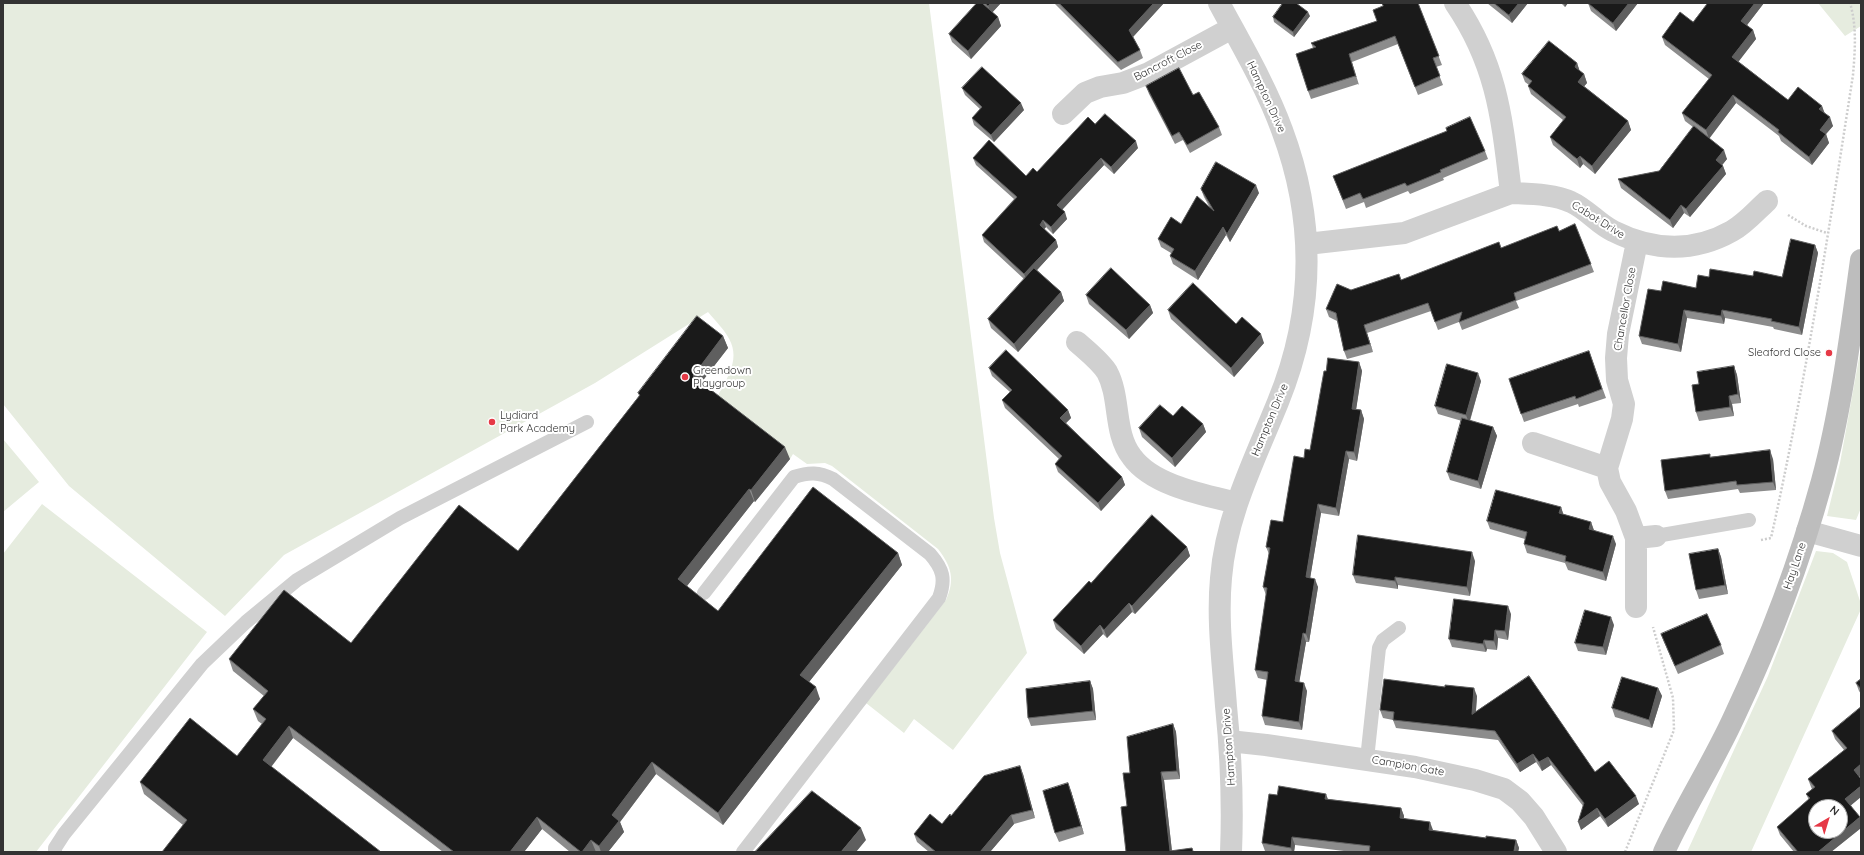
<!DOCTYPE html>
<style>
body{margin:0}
#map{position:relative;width:1864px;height:855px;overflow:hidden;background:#fff;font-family:Quicksand,sans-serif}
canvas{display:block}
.frame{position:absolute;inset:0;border:4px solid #333;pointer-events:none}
.north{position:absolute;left:1808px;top:799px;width:40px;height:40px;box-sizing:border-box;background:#fff;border:1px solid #adadad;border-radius:50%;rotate:38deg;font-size:11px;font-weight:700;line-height:16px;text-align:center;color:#333}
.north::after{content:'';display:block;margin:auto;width:14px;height:18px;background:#e63946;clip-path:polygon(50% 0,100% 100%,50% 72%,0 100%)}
</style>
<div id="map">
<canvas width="1864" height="855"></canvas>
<div class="frame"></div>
<div class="north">N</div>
</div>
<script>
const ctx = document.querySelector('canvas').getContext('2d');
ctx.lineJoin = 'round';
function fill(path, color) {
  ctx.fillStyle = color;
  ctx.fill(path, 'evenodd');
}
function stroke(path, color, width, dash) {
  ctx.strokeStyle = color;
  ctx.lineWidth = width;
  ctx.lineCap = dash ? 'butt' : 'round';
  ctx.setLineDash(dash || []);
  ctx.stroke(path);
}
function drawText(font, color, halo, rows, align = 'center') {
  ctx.font = font + ' Quicksand,sans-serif';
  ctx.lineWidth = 4;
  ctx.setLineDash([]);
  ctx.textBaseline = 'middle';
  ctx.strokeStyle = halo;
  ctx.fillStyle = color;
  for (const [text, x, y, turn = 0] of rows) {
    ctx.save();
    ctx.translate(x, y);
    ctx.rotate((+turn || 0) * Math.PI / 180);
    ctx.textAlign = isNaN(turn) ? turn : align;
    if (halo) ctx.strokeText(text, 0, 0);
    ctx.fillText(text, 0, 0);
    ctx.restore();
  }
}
fill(new Path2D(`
 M3,3h926l65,515 6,35 27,100 -74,97 -39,-31 -10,14 -38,-30 80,-103c9,-20 6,-33 -8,-51l-106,-83 -7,-3 -18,1 -14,-10 -3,5 -75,-57c4,-10 10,-18 14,-28 13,-28 -4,-42 -21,-62l-113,71 -311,172 -59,61 -156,-130 -66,-82z
 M1818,3h43v23l-16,10z
 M1861,347v161l-5,12 -29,-4 13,-53z
 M3,439l36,43 -36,30z
 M42,504l165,128 -171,220h-33v-298z
 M1816,551l17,2 14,9 14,42v5l-110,243h-64l81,-176z`), '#e6ecdf');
stroke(new Path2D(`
 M1788,215l18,11 21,7
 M1761,540l10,-2c34,-153 58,-308 82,-463 2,-24 4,-49 -3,-72
 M1625,852l49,-122 -1,-32 -20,-71`), '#cdcdcd', 2.5, [2, 2]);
stroke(new Path2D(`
 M1656,536l93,-16
 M704,593l90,-116c15,-5 25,-5 39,2l97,75c13,15 16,25 9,44l-196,254
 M1367,759l12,-111 4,-8 16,-12
 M55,852v-4l9,-14 138,-170 44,-42 51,-42 103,-62 187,-96`), '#d0d0d0', 14);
stroke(new Path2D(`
 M1219,3c22,41 47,83 63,127 34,91 33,181 -4,272 -23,57 -52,113 -57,176 -4,43 2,86 5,128 5,49 7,97 5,146
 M1063,114l22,-21 15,-6 23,-4 26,-10 83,-45
 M1511,193c19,1 43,1 60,9 16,7 27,22 42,29 40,20 80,22 119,0 13,-7 24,-20 35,-30
 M1307,244l97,-11 107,-40c-9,-73 -13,-127 -56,-190
 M1077,342c10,9 23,19 30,30 14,26 6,61 25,85 21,29 73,38 105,46
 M1533,443l74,25
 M1807,531l54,15
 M1636,538l20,-2
 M1636,607v-69l-10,-27 -16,-29 -3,-14 15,-49 2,-15 -7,-24 -1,-22 2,-24 19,-92
 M1229,741l37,4 149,22 60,13 29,9 16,12 14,16 22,35`), '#d0d0d0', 22);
stroke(new Path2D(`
 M1664,852c21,-46 49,-89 70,-135 36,-76 66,-156 88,-236 19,-70 29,-149 39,-221`), '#bdbdbd', 22);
fill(new Path2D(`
 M977,3h24l-9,9 6,5 3,9 -30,33 -19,-17 -3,-8z
 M1054,3h110l-31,34 7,13 3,8 -22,12z
 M1418,3l24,62 -6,2 7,18 -25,10 -20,-51 -46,18 7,23 -1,-1 -47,15 -3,-8 5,-43 -2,-5 66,-22z
 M1487,3h41l-16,20z
 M1561,3h7l-3,4z
 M1588,3h50l-22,28 -25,-20z
 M1708,3h56l-17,22 6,5 3,9 -18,22 50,39 34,6 2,7 9,13 -7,8 3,9 -17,22 -31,-24 -2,-5 -43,-33 -27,35 18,21 -5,6 1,1 3,8 -36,43 -6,-4 -11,15 -52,-40 -3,-9 41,-8 34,-44 -8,-6 -3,-8 27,-34 -44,-34 -3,-8 31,-15z
 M1310,16l-16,21 -20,-15 -1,-5z
 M1577,63l3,9 4,2 3,9 -3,3 44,35 3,9 -36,44 -12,-10 -3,4 -27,-23 -3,-8 13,-17 -32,-26 -3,-8 1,-1 -4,-3 -3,-8z
 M1146,86l47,9 26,32 3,8 -32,18 -7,-13 -8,4 -26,-50z
 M962,88l62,22 -30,32 -20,-17 -2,-7 8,-9 -15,-14z
 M1095,124l43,24 -24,26 -10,-9 -42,45 5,9 -14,15 -7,-7 -2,2 12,11 2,7 -21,23 24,22 3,9 -46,51 -27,-24 -3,-9 36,-40 -40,-37 -2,-7 32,-36 -38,-34 -3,-7 53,18 11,-4z
 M1485,151l3,8 -45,19 1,2 -34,14 -2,-3 -42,17 -2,-6 -18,7 -13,-33z
 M1201,189l58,4 -29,49 -4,-7 -28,45 -25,-16 -3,-8 1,-3 -10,-6 -3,-8 23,-15 29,-16 -6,-11z
 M1575,224l19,48 -78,29 3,7 -57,22 -3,-8 -21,8 -7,-19 -64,22 6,19 -26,7 -3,-8 -7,-30 -8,-4 -3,-8 25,-19 50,-10 100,-32 58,-17z
 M1815,245l3,8 -16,82 -28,-6 -1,-2 -48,-9 -1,6 -37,-6 -6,34 -39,-8 -3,-8 22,-45 35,-3 13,-11 44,-1 29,1z
 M1086,295l64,10 3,8 -24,26 -40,-35z
 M1168,310l68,14 28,19 -30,34 -63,-58z
 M723,336l5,12 -27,35 89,76 -35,43 -1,-1 -67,85 31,25 180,-58 4,12 -93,117 11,17 -97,126 -67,-51 -36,48 4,10 -16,20h-38l-28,-23 -18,23h-81l-150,-114 -21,28 -89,59 -39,-31 -4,-12 97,-26 25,-32 -4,-3 -5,-12 11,-13 -31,-25 -4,-12 122,-16 167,-92 121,-155 -1,-3z
 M1589,351l17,47 -27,9 -1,-3 -54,18 -15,-43z
 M1359,362l3,9 -6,38 5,1 3,9 -7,42 -8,-2 -10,57 -18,-3 -11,65 8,9 -9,55h-3l-7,40 8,9 -5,39 -37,-5 -3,-9 5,-36 -9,-2 -3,-8 11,-75 -3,-8 6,-33 -3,-7 17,-25 21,-64 6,-8z
 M1734,366l3,9 4,28 -9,1 2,12 -35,5 -3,-9 3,-28z
 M989,368l79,42 3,8 -5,5 56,54 3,8 -24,26 -43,-39 -3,-8 4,-5 -54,-51 -3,-8 8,-8 -18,-16z
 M1481,381l-11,40 23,6 4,9 -16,53 -31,-9 -3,-8 15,-51 -24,-7 -3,-8z
 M1173,416l30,8 3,8 -31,35 -33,-30 -3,-9z
 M1711,457l62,2 3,31 -36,3 -2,-4 -70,10 -3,-8z
 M1561,507l2,7 28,8 3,8 22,14 -10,37 -38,-11 -3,-7 -38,-10 -3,-9 1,-5 -35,-10 -3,-8z
 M1187,547l3,9 -55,58 -3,-2 -25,26 -4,-4 -19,20 -28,-25 -3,-9 38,-37z
 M1718,549l3,8 7,37 -29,5 -3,-9z
 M1475,561l-5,35 -72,-11v4l-42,-6 -3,-8z
 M1511,614l-3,26 -10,-2 -1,12 -10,-1 -1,3 -34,-5 -3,-8z
 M1614,625l-8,30 -28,-4 -3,-8z
 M1661,634l60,11 3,9 -46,20 -14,-32z
 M1861,679v15l-2,-3 -3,-8z
 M1090,681l3,8 3,31 -65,6 -3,-8z
 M1658,688l4,8 -10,32 -37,-11 -3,-9z
 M1477,696l-1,15 119,61 44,32 -31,23 -8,-11 -19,14 2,-24 -32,-41 -9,6 -6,-9 -16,10 -22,-32 -102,-12 -3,-8 -10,-2 -3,-8z
 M1861,707l-2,70 -8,28 10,23 -30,24h-37l-14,-17 -3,-8 32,-27 -3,-6 6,-5 -1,-2 -3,-8 36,-29 -9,-11 -3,-8z
 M1173,724l3,8 4,47 -16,1 8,71 20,-3 2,4h-68l1,-46 3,-33z
 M1023,774l12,44 -21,6 -24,28h-61l-12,-10 -3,-8 28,-10 9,-8z
 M1071,791l13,43 -25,8 -4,-9z
 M1277,795l51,4 73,9 3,8v2l29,12 53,8 30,2 3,8 -1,4h1h-167l-57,-7 -1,7h-25l-4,-1 -3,-8z`), '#8c8c8c');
fill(new Path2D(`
 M991,3h10l-10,11 -3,-8z
 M1154,3h10l-32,35 -3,-8z
 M1519,3h9l-16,20 -3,-8z
 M1564,3h4l-3,4z
 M1629,3h9l-22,28 -3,-8z
 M1755,3h9l-20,26 -3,-8z
 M1308,12l2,4 -16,21 -1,-5z
 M998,17l3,9 -30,33 -3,-8z
 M1753,30l3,9 -20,26 -4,-8z
 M1577,63l3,9 -5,-5z
 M1584,74l3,9 -6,7 -3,-8z
 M1733,95l3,8 -27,36 -3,-9z
 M1021,103l3,7 -30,32 -3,-7z
 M1822,106l3,8 -6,-5z
 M1830,117l3,9 -7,8 3,9 -17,22 -3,-8 11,-27z
 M1628,121l3,9 -36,44 -3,-8z
 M1136,141l2,7 -24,26 -3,-7z
 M1724,150l3,9 -8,10 -3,-9z
 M1580,156l3,8 -3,4 -3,-9z
 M1101,158l3,7 -44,47 -3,-7z
 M1723,166l3,8 -36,43 -4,-8z
 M1256,185l3,8 -29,49 -3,-8z
 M1681,205l3,8 -11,15 -3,-8z
 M1065,212l2,7 -14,15 -2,-7z
 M1043,220l3,7 -4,5 -2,-7z
 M1223,227l3,8 -28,45 -3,-9z
 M1056,240l2,7 -31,34 -3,-7z
 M1815,245l3,8 -16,82 -3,-8z
 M1061,292l3,9 -46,51 -4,-8z
 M1150,305l3,8 -24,26 -3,-9z
 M1684,310l3,8 -6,34 -3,-8z
 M1722,310l3,8 -1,6 -3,-8z
 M1364,325l3,8 6,19 -3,-8z
 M1261,334l3,9 -30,34 -3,-9z
 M723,336l5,12 -31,40 -4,-12z
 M1359,362l3,9 -7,46 -3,-8z
 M1734,366l3,9 4,28 -3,-9z
 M1478,373l3,8 -12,42 -3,-8z
 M1729,396l3,8 2,12 -4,-9z
 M1068,410l3,8 -8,8 -3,-8z
 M1361,410l3,9 -7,42 -3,-9z
 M1203,424l3,8 -31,35 -3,-9z
 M1493,427l4,9 -16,53 -3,-8z
 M785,447l5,12 -35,43 -4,-12z
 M1770,450l3,9 3,31 -3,-8z
 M1346,451l3,8 -10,57 -3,-8z
 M1122,477l3,8 -24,26 -3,-8z
 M749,489l5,12 -71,90 -5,-12z
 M1318,504l3,9 -12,72 -3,-8z
 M1561,507l3,9 -5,-3z
 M1591,522l3,9 -5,-2z
 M1613,536l3,8 -10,37 -3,-9z
 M1187,547l3,9 -55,58 -3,-8z
 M1718,549l3,8 7,37 -3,-9z
 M1472,552l3,9 -5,35 -3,-9z
 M898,553l4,12 -97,122 -5,-12z
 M1395,577l3,8v4l-3,-8z
 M1315,579l3,8 -9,55 -3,-8z
 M1129,603l3,9 -25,26 -3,-8z
 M1508,606l3,8 -3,26 -3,-9z
 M1611,617l3,8 -8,30 -3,-8z
 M1100,625l3,9 -19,20 -3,-8z
 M1495,630l3,8 -1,12 -3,-9z
 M1303,633l3,9 -8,48 -3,-9z
 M1484,640l3,9 -1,3 -3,-8z
 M1090,681l3,8 3,31 -3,-9z
 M1304,683l3,8 -5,39 -3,-8z
 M816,687l4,12 -97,126 -5,-12z
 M1474,688l3,8 -2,26 -3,-8z
 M1658,688l4,8 -10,32 -3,-8z
 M1173,724l3,8 4,47 -3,-8z
 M289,726l4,12 -26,34 -4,-12z
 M1533,754l3,8 -16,10 -3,-8z
 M1548,757l3,8 -9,6 -3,-9z
 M652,762l4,12 -36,48 4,10 -16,20h-7l-2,-6 13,-31z
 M1861,764v11l-4,4 -3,-9z
 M1020,766l3,8 12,44 -3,-8z
 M1161,772l3,8 8,72h-2z
 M1068,783l3,8 13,43 -3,-8z
 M1861,786v11l-12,10 -4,-8z
 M1326,794l3,8 -4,-3z
 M1636,796l3,8 -31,23 -3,-8z
 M1401,808l3,8 -1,10 -3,-8z
 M1597,808l3,8 -19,14 -3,-8z
 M1011,815l3,9 -24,28h-10z
 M537,817l5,12 -18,23h-14z
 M1860,817l1,11 -30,24h-13z
 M1430,822l3,8h-4z
 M861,828l5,12 -10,12h-15z
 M1292,837l3,8 -1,7h-2l-1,-4z
 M591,840l5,12h-14z
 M1516,840l3,8 -1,4h-3z`), '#5f5f5f');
const building = new Path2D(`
 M977,3h5l16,14 -30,34 -19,-17z
 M985,3h6l-3,3z
 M1059,3h95l-25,27 11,20 -22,12z
 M1283,3h13l12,9 -15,20 -20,-15z
 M1382,3h36l21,53 -6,2 7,18 -25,11 -20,-51 -46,18 7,23 -1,-1 -47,15 -12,-37 20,-7 -5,-4 66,-22 -4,-11 10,-4z
 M1494,3h25l-10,12z
 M1588,3h41l-16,20z
 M1708,3h47l-14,18 12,9 -21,27 56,43 10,-13 24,19 -3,3 11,8 -10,13 6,4 -17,23 -31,-25 1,-2 -46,-35 -27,35 -24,-17 30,-38 -50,-38 18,-25 13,10z
 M1549,41l28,22 -2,4 9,7 -6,8 50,39 -36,45 -12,-10 -3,3 -27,-22 16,-20 -38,-31 4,-5 -10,-7z
 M982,67l39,36 -30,32 -19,-17 10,-11 -20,-19z
 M1179,68l14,27 6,-3 20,35 -32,18 -8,-13 -7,4 -26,-50z
 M1105,114l31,27 -25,26 -10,-9 -44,47 8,7 -14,15 -8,-7 -3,5 16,15 -32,34 -42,-39 35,-38 -44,-39 16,-18 37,36 7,-8 4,4 51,-55 7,7z
 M1470,117l15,34 -45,19 1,2 -34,14 -2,-3 -42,16 -3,-6 -17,7 -10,-24 114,-45 -1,-3z
 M1694,126l30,24 -8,10 7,6 -37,43 -5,-4 -11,15 -52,-41 41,-8z
 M1216,162l40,23 -29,49 -4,-7 -28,44 -25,-15 4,-7 -16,-10 13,-22 10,7 16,-28 17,15 -13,-22z
 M1575,224l16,40 -77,29 2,7 -57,22 3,-10 -27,10 -7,-19 -64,22 6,19 -26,7 -8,-38 -10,-4 11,-25 14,6 48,-16 2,6 98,-38 2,6 56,-22 2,5z
 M1791,239l24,6 -16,82 -28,-6 1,-2 -50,-9 -1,6 -37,-6 -6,34 -39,-8 9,-47 13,2 2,-10 33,7 2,-13 11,2 1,-8 43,7 1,-5 28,6z
 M1034,268l27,24 -47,52 -26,-25z
 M1111,268l39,37 -24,25 -40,-35z
 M1193,283l43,41 6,-7 19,17 -30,34 -63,-58z
 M697,316l26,20 -30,40 92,71 -34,43 -2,-1 -71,90 40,32 95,-124 85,66 -98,122 16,12 -98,126 -66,-51 -40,53 7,6 -20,25 -8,-6 -9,12h-1l-44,-35 -27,35h-56l-165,-126 -26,34 118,92h-219l25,-32 -47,-38 50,-64 47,38 29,-37 -13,-10 15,-18 -39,-32 55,-69 67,53 108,-138 59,46 122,-156 -2,-2z
 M1006,350l62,60 -8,8 62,59 -24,26 -43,-39 7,-8 -60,-56 10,-10 -23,-22z
 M1589,351l13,38 -26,10 -1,-3 -54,18 -12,-35z
 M1328,358l31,4 -7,47 9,1 -7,42 -8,-1 -10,57 -18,-4 -12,73 9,2 -9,55 -3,-1 -8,48 9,2 -5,39 -37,-6 6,-44 -13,-2 12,-82 -4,-1 7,-39 -4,-1 5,-27 12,2 11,-66 10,2 1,-9 5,1 14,-79h2z
 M1447,364l31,9 -12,42 -31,-9z
 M1734,366l4,28 -9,2 1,11 -34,5 -4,-27 7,-1 -2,-12z
 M1160,405l13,11 9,-10 21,18 -31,34 -33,-30z
 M1462,418l31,9 -15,54 -31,-9z
 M1770,450l3,32 -36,3 -1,-4 -71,10 -4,-31 49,-6v3z
 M1496,490l65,17 -2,6 32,9 -2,7 24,7 -10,36 -38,-11 1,-5 -42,-12 3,-12 -40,-11z
 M1152,515l35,32 -55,59 -3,-3 -25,27 -4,-5 -19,21 -28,-26 36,-39 2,2z
 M1358,535l114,17 -5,35 -72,-10v4l-42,-6z
 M1718,549l7,36 -29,5 -7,-36z
 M1454,599l54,7 -3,25 -10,-1 -1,11 -10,-1 -1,4 -34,-5z
 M1585,610l26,7 -8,30 -28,-4z
 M1707,614l14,31 -46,21 -14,-32z
 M1529,676l66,96 14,-11 27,35 -31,23 -8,-11 -19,14 6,-19 -36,-46 -9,5 -6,-8 -16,10 -22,-33 -102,-11 1,-8 -14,-2 4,-31 61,8v-2l29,3 -2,26z
 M1622,677l36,11 -9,32 -37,-12z
 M1861,679v10l-5,-6z
 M1090,681l3,30 -65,7 -2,-29z
 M1861,707v57l-7,6 7,9v7l-16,13 15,18 -42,35h-20l-21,-25 33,-29 -4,-4 9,-7 -7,-8 39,-31 -15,-17zM1816,807h24v24h-24z
 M1173,724l4,47 -16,1 9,79 22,-3 1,4h-67l-5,-45 6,-1 -4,-33h7l-3,-36z
 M1020,766l12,44 -21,5 -31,37h-44l-22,-18 16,-20 12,10 8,-10 1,2 33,-40z
 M1068,783l13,43 -26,7 -12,-42z
 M1279,786l47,8 -1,5 76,9 -1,10 30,4 -1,8 57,8v-2l30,4 -2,11 5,1h-150l1,-6 -78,-9 -1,11 -29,-5 7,-49 8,1z
 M812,791l49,37 -20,24h-86z`);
fill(building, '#1a1a1a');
stroke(building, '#5f5f5f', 1);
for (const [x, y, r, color] of [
 [1829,353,4,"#e63946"],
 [685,377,4,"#e63946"],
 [492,422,4,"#e63946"]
]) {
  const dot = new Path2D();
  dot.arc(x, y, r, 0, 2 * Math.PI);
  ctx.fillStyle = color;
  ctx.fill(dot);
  stroke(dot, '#fff', 1.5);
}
drawText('11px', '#333', '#fff', [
 ["Bancroft Close",1168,61,-27],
 ["Hampton Drive",1266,97,65],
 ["Cabot Drive",1598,220,32],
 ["Chancellor Close",1625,309,-80],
 ["Hampton Drive",1270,420,-67],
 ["Hay Lane",1795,566,-71],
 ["Hampton Drive",1229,747,-94],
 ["Campion Gate",1408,766,10]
]);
drawText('11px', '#333', '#fff', [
 ["Sleaford Close",1821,353,"right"],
 ["Greendown",693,371],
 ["Playgroup",693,384],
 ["Lydiard",500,416],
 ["Park Academy",500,429]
], 'left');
</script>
